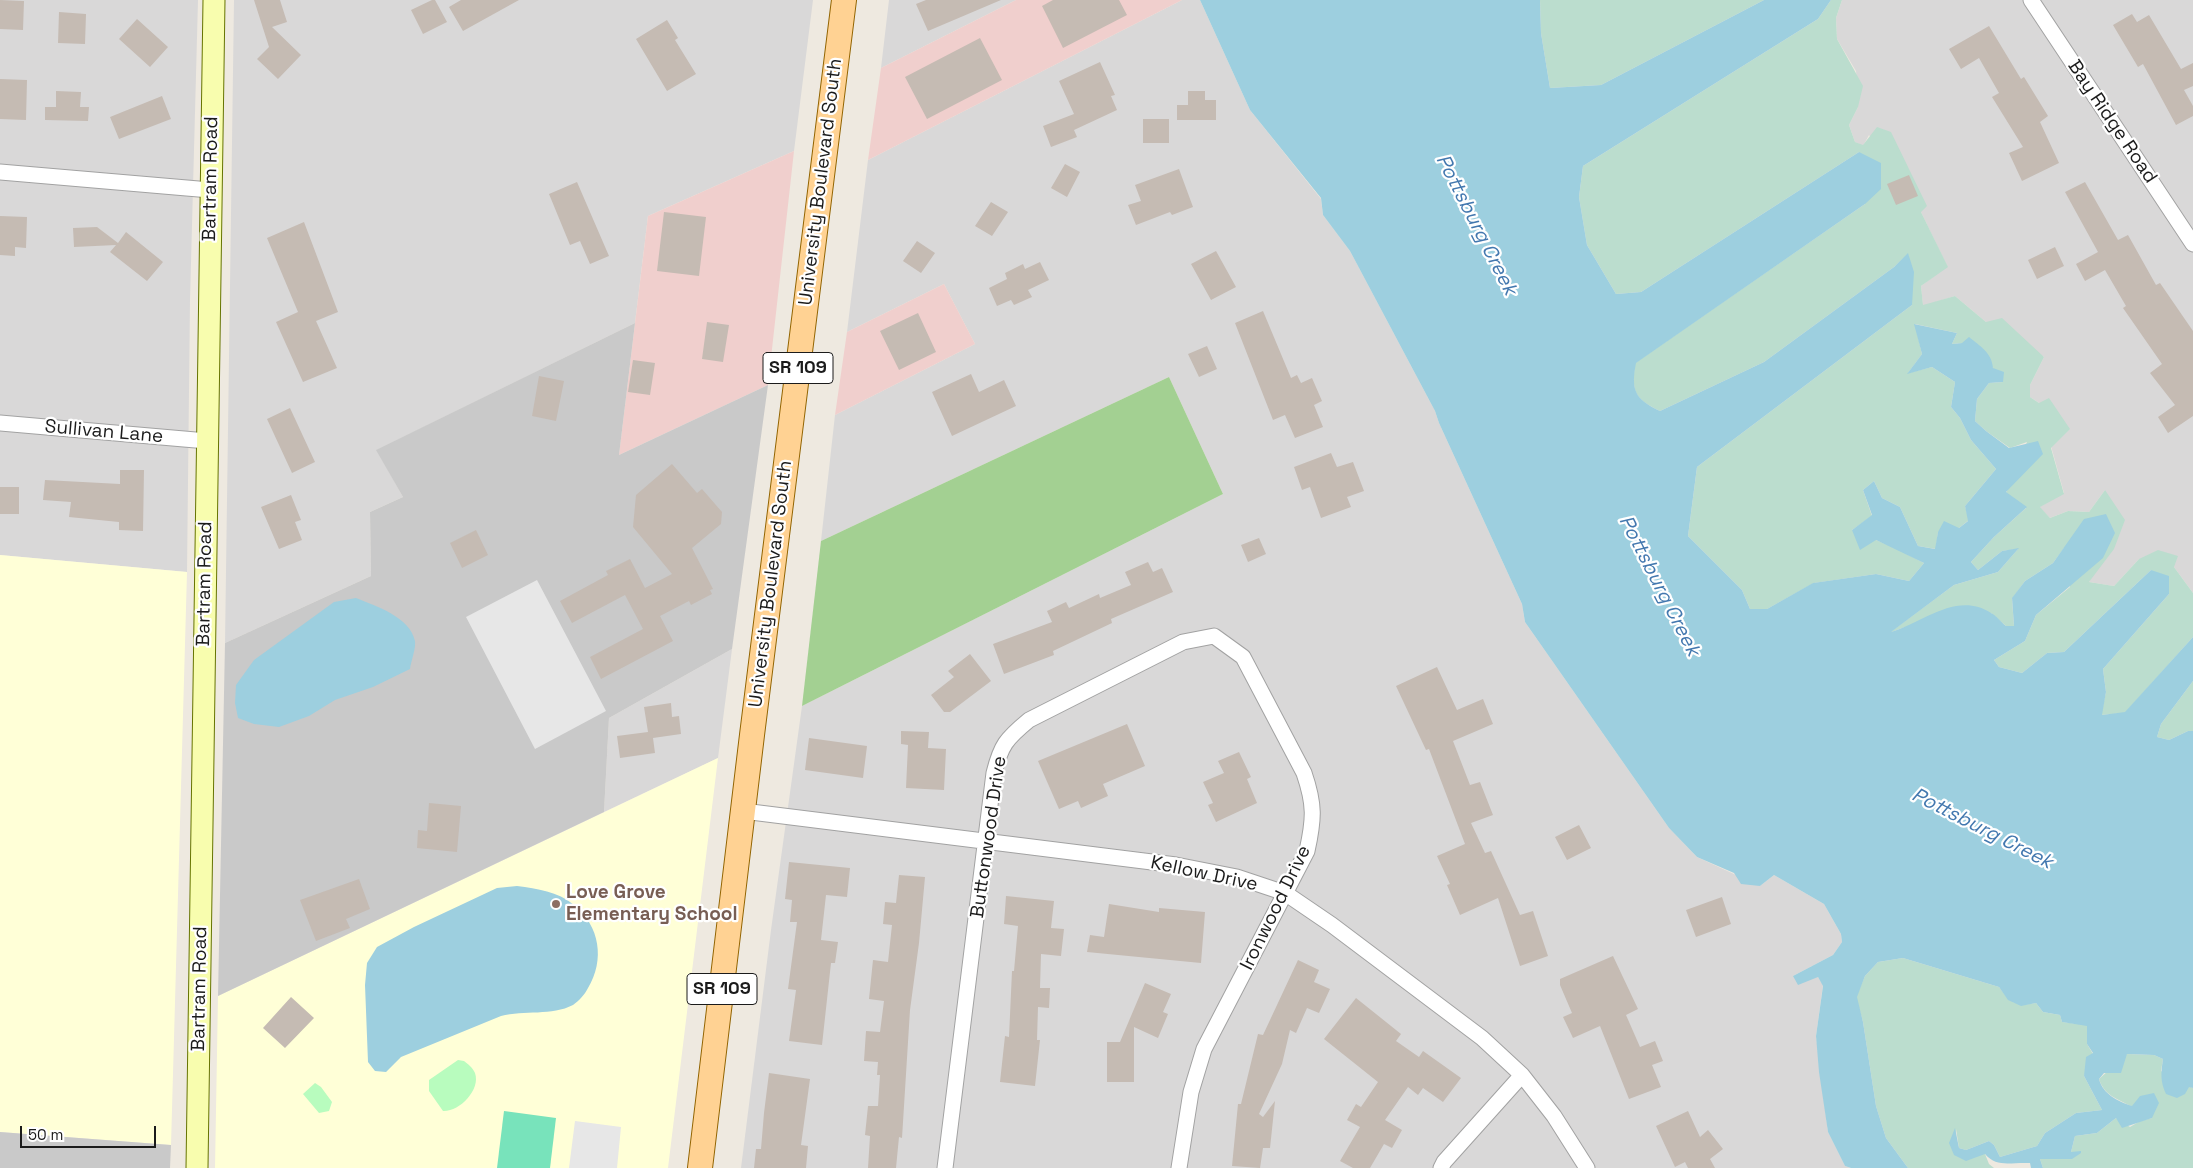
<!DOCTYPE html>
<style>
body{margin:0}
#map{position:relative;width:2193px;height:1168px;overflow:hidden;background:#eee9e0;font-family:"Space Grotesk",sans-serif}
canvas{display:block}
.scale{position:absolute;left:20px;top:1126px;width:136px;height:22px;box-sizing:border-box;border:2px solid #1b1b1b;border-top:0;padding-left:6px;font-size:15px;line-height:18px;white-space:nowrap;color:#1b1b1b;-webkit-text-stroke:4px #fff;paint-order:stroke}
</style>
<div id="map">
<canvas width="2193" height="1168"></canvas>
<div class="scale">50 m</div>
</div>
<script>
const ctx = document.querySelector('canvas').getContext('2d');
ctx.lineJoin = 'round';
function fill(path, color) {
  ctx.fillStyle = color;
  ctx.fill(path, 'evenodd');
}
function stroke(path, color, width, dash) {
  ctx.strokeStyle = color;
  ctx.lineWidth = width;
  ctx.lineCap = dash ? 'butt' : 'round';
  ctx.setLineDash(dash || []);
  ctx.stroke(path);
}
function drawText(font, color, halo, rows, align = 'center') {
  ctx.font = font + ' "Space Grotesk",sans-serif';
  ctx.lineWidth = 4.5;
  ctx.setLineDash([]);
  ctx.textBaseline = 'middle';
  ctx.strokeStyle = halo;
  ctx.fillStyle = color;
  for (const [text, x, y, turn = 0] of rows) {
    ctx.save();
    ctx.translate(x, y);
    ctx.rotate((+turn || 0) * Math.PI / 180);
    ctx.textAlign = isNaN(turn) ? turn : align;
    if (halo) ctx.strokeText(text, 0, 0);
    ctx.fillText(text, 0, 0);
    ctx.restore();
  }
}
fill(new Path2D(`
 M0,0h198l-8,300 -3,272 -187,-17z
 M234,0h579l-19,151 -146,65 -13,107 -258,127 26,47 -33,15 1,64 -146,67z
 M889,0h127l-135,68z
 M1182,0h18l50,110 71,89 2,16 27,36 85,160 4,12 83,181 3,18 144,206 28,29 63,29 14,-11 50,29 17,30 1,8 -9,13 -40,21 25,1 5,8 -7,51 12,96 17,34 6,2h-1110l30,-238 31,-224 421,-212 -54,-117 -348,164 14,-126 140,-71 -31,-60 -97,48 21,-172z
 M1842,0h351v593l-19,-26 -35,-8 -25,27 -25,-4 3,-6 13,-86 -16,22 -21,-1 -18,7 -11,-11 25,-14 -25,-90 -9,-6v-12l14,-28 -58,-35 -31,-26 -32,10 -2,-20 26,-20 -26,-54 -52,-77 -6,11 -8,-4 -6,-17 9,-18 -2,-36 -19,-32 -1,-21z
 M732,649l-14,109 -114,54 5,-94z`), '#d9d8d8');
fill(new Path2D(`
 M1016,0h166l-314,160 13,-92z
 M794,151l-26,234 -149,70 29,-239z
 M944,284l31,60 -140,71 12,-83z`), '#f0cfcd');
fill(new Path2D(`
 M0,555l187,17 -16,573 -171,-13z
 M718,758l-50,410h-453l3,-172z`), '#ffffd7');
fill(new Path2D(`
 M635,323l-16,132 149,-70 -36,264 -123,69 -5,94 -386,184 7,-353 146,-67 -1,-64 33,-15 -27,-47z
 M0,1132l171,13 -1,23h-170z`), '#c9c9c9');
fill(new Path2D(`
 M1169,377l54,117 -421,212 19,-165z`), '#a3d092');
fill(new Path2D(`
 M1540,0h224l-163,85 -51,3 -9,-55z
 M1831,0h11l-6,18 1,21 26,47 -5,21 -9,18 6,17 8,3 14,-18 14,5 36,74 -6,6 27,55 -27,19 2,19 32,-9 31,26 16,-4 42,39 -14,28v12l9,6 10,-5 21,31 -19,19 13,46 -24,13 10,11 18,-7 21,1 16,-22 20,30 -11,29 -25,33 25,4 25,-27 19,-9 20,6 -4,11 19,26v44l-68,76 -24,2 5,-23 -3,-23 66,-75 -18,-24 -87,82 -17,1 -25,20 -23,-6 -5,-7 31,-19 11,-26 34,-28 -6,-39 -11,15 -28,18 -13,18 2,27h-8l-15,-13 -86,14 -16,6 65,-48 44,-13 20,-23 -16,2 -24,19 -7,-8 23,-25 32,-29 -20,-15 21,-51 -17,6 -24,-17 -11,-10 2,-22 12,-16 14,-1 -10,-14 -31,-25 -10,1 5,-11 -42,-9 7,30 -14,19 24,-6 23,15 -4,25 9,11 11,22 25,29 -31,37 4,14 -10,8 -21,4 -2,17 -18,-3 -18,-39 -18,-9 -8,-17 -11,9 9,26 -20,14 43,18 29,15 -15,18 -33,-7 -62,9 -47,26h-17l-8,-19 -54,-54 9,-69 215,-162 -4,-51 -14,13 -130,95 -104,49c-27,-13 -28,-20 -25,-48l230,-159 -6,-52 -218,140 -25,2 -29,-49 -8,-48 4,-31 235,-147z
 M2193,681v50h-5l-19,9 -12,-3 4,-13z
 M1903,958l96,29c12,16 17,20 37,16l7,9 17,3 2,7 25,3v19l6,10 -9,22 18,34 -26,3 -31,20 -8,13 -37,11 -6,-12 -5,-4 -23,9 -7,-2 -3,-19 -2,26 31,-1 4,10 5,4h-86l-22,-30 -10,-32 -13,-84 -7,-25 9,-21 13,-14z
 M2127,1054l27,1 9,4 -2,12 32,17v80h-150l-3,-9h23l8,-7 4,-16 22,-3 19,-15 14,9 10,-6 12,-3c-6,-4 -13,-9 -21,-12 -14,-7 -27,-11 -32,-27z`), '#bbddce');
fill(new Path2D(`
 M458,1060l6,1c4,3 9,7 11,12 6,17 -16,39 -32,38l-14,-20v-11z
 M315,1083l6,4 11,15 -3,9 -10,2 -16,-19z`), '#b8fcbe');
fill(new Path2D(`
 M504,1111l52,7 -6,50h-53z`), '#78e3bb');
fill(new Path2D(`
 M537,580l69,131 -71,38 -69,-132z
 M575,1121l46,6 -4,41h-48z`), '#e7e7e7');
fill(new Path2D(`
 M1200,0h340l1,33 9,55 51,-3 163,-85h67l-13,19 -235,147 -4,31 8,48 29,49 25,-2 218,-140 22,11v26l-16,15 -229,159c-5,26 -2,36 24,48l104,-49 130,-95 14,-14 6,19 -2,33 -215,162 -9,69 54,54 8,19h17l46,-26 63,-9 33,7 15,-18 -48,-23 -16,10 -8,-20 20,-15 -9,-25 11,-9 8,17 18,9 18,39 17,3 3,-17 6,-11 15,7 9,-7 -3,-15 31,-37 -25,-29 -11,-22 -9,-11 4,-25 -23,-15 -25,7 15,-20 -8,-30 43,9 -5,11 10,-1 7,-6c11,9 23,16 24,31l11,4 -1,10 -14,1 -12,16 -2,22 11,10 23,17 29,-7 5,13 -37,38 21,15 -33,30 -23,25 7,8 24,-19 17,-3 -21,24 -44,13 -63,47c33,-10 66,-41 100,-19 6,3 10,9 15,13h8l-2,-28 13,-17 28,-18 31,-44 22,-5 9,19 -12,25 -67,57 -11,26 -31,19 5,7 23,6 25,-20 17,-1 87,-82 18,6v18l-66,75 3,23 -4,23 23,-3 68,-75v44l-32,43 -4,13 12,3 19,-9h5v357l-4,-1 -4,7 -8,4 -11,-4c-6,-12 -5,-22 -3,-35l-9,-4 -27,-1 -6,19h-17l-5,6c4,15 18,22 33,27l8,-10 14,-3 5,10 -7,15 -30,10 -6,-10 -19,15 -22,3 -4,16 10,-1v2l-9,6h-32l3,9h-12l-1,-5c-20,-1 -33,5 -45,-9l-19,7 -12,-6 -5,-12 6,-15 4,20 7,2 23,-9 5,4 6,12 37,-11 8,-13 31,-20 26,-3 -18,-34 2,-19 7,-4 -6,-9v-18l-25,-4 -2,-7 -17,-3 -7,-9 -15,3 -13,-6 -9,-13 -96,-29 -25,4 -13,14 -8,21 6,25 13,84 10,32 22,30h-57l-6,-2 -17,-34 -9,-60 -3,-36 7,-50 -5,-9 -20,8 -5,-9 40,-21 9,-13 -1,-8 -17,-30 -50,-29 -14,11 -19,-2 -7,-11 -37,-16 -28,-29 -144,-206 -3,-18 -83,-181 -4,-12 -85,-160 -27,-36 -2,-17 -71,-88z
 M356,598c20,8 54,19 59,43 1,8 -4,20 -5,28l-37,18 -38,13 -26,16 -30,11 -25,-3 -16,-6 -3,-15 1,-18 18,-25 80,-58z
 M517,886c21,3 40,5 57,19 26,21 31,55 14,83 -3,6 -9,13 -15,17 -21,11 -49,5 -72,11l-100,41 -15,15 -11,-1 -7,-9 -3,-77 2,-22 10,-16 37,-20 83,-39z`), '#9dcfdf');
fill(new Path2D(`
 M0,0l24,1 -1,29 -23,-1z
 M254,0h26l7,22 -15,5 29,28 -23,24 -21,-20 12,-12z
 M432,0h3l12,22 -24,12 -12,-24z
 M461,0h58l-56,31 -14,-24z
 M926,0h75l-73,31 -12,-27z
 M1053,0h66l8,15 -64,33 -21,-42z
 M59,12l27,2 -1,30 -27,-1z
 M2132,14l5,8 12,-7 32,54 12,-6v23l-9,4 9,16v10l-17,9 -33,-61 -5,3 -25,-42z
 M137,19l31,28 -18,20 -31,-28z
 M667,20l11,18 -3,2 21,34 -29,17 -31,-52z
 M1989,26l32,53 3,-2 24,39 -8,6 19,41 -37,18 -13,-28 14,-6 -31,-50 7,-4 -20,-35 -18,11 -12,-20z
 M980,38l22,42 -75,39 -22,-42z
 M1100,62l15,33 -4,1 6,14 -43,20 3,7 -26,10 -8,-21 31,-12 -15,-33z
 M0,79l27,1 -1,40 -26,-1z
 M56,91l25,1 -1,15h9l-1,14 -43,-1v-13h11z
 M1188,91h17v9h11v20h-39v-15h11z
 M162,96l9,23 -52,20 -9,-22z
 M1143,119h26v24h-26z
 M1065,164l15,8 -13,25 -16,-9z
 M1179,169l14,38 -21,8 -2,-3 -34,13 -8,-20 13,-4 -6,-16z
 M1909,175l9,21 -22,9 -9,-21z
 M577,182l32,74 -19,8 -10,-23 -10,4 -21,-51z
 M2085,182l33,58 10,-5 28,50 4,-2 33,48v85l-25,17 -10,-16 17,-12 -25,-32 12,-9 -39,-56 3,-2 -21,-36 -20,11 -9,-17 22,-12 -33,-60z
 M991,202l17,10 -16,24 -17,-10z
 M664,212l42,5 -7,59 -42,-5z
 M0,216l27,1 -1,31 -11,-1v9l-15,-1z
 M304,222l34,90 -22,9 21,47 -34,14 -27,-60 22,-10 -31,-74z
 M97,227l21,16 8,-11 37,30 -16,19 -37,-29 6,-7 -42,2 -1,-19z
 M917,241l18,12 -14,20 -18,-12z
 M2055,247l9,19 -27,13 -9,-19z
 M1216,251l20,36 -25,13 -20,-36z
 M1040,262l9,18 -21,10 4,7 -18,8 -3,-5 -14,6 -8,-18 18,-9 -2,-6 18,-9 2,5z
 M1263,311l28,67 6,-3 4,8 11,-5 10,23 -8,4 9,22 -28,11 -10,-23 -12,5 -38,-97z
 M918,313l18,39 -37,18 -19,-39z
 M707,322l22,3 -6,37 -21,-3z
 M1207,346l10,23 -18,8 -11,-23z
 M633,360l22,3 -5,32 -22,-3z
 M971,374l8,18 25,-12 12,26 -64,30 -20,-44z
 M539,376l25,5 -8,40 -24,-5z
 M290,408l25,54 -23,11 -25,-54z
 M1331,453l6,14 16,-5 11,29 -17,6 4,10 -30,11 -11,-31 -8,3 -8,-23z
 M672,464l25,29 5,-4 20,23 -1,12 -29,24 21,41 -3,1 2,4 -21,11 -2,-4 -29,15 13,25 -72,38 -11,-22 53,-28 -18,-34 -53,28 -12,-22 48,-26 -2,-4 24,-12 15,29 27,-14 -39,-47 3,-32z
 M120,470h24l-1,61 -24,-1v-8l-50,-5 2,-15 -28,-2 2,-20 75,4z
 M0,487h19v27h-19z
 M291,495l10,25 -6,2 7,18 -23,9 -18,-42z
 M476,530l12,25 -26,13 -12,-25z
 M1259,538l7,16 -18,8 -7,-17z
 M1148,562l5,10 9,-4 11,24 -62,27 1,4 -59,28 1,4 -50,19 -11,-30 59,-22 -5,-11 19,-9 3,6 30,-14 1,4 31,-13 -6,-13z
 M970,654l21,27 -41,31h-6l-13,-17 23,-18 -6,-6z
 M1437,667l20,43 26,-11 10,25 -40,17 17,44 10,-3 13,33 -22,8 14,30 6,-2 29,64 13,-4 15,45 -28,10 -22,-68 -38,17 -13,-30 3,-1 -13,-28 28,-12 -36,-95 -3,1 -30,-64z
 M671,703l1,14 7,-1 2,18 -28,4 2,15 -35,5 -3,-22 31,-4 -4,-25z
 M1127,724l18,42 -42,18 5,12 -27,12 -3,-7 -19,8 -21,-48z
 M901,731l28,1 -1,16 18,1 -2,41 -38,-2 2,-43 -7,-1z
 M809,738l58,8 -4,32 -58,-8z
 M1239,752l12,25 -4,2 10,24 -41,19 -8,-17 5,-2 -10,-21 21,-9 -6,-12z
 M429,803l32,3 -4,46 -40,-4 1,-18 9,1z
 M1579,825l12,23 -24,12 -12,-23z
 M789,862l61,6 -3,29 -21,-2 -5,45 17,2 -3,21h-4l-9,82 -33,-4 7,-51 -8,-1 9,-67h-7l2,-22 -7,-1z
 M899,875l26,2 -6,66 -9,67 -8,128 -3,-1 -3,31h-28l2,-32 -5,-1 3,-29h10l2,-31h-3l1,-13 -14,-1 2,-30 14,1 4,-31 -15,-2 4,-39 15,2 4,-37 -9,-1 2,-22 11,1z
 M359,879l11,30 -24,10 4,9 -34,13 -16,-41z
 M1006,896l48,5 -3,27 13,1 -3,27 -20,-2 -1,34h10l-1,20 -11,-1 -1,33h3l-5,46 -35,-4 5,-46 4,1 3,-66h2l4,-45 -14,-2z
 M1722,897l9,27 -35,13 -10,-27z
 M1109,904l50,8v-4l46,4 -4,51 -114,-11 3,-17 14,2z
 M1613,956l25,53 -12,6 14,32 15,-6 8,20 -11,4 9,22 -32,12 -29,-73 -27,12 -10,-21 9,-4 -12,-28v-6z
 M1298,960l21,10 -5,12 16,7 -11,24 -12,-5 -11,25 -6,-3 -8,34 -23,50 4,3 12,-16 -5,47h-7l-3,20 -28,-2 6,-62h3l17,-70 5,1z
 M1145,983l26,11 -8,18 5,2 -10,24 -24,-11v55h-27v-40h13z
 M291,997l23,21 -29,30 -22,-20z
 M1356,998l45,36 -5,7 23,16 4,-6 38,27 -18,24 -20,-14 -5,7 -10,-8 -23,33 17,10 -10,18 -8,-4 -14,24h-17l-13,-7 20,-34 -13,-7 9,-16 5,3 17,-25 -54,-43z
 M769,1073l41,6 -9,66 7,1 -2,22h-52l2,-19h5l3,-36z
 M1688,1111l12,26 8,-7 15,19 -13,10 5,9h-27l-3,-6 -10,5 -19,-41z`), '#c5bbb3');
const street = new Path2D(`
 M2031,0l162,244
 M0,172l210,18
 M0,423l207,18
 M743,811l433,54 61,12 48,16 47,32 150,113 40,37 32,41 33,52
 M945,1168l49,-395c7,-28 12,-34 35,-53l154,-78 31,-6 29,21 61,116c11,32 10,46 3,78l-103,198 -13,43 -12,76
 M1441,1168l3,-6 78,-87`);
const secondary = new Path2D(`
 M197,1168l17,-1168`);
const primary = new Path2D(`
 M700,1168l52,-433 92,-735`);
stroke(street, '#a2a2a2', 17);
stroke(secondary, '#667400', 23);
stroke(primary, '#926400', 26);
stroke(street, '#fff', 15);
stroke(secondary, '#f8fdae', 21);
stroke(primary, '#ffd293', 24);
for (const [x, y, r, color] of [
 [556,904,5,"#8d6e63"]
]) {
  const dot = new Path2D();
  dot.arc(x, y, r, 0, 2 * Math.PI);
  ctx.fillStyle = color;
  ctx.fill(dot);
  stroke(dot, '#fff', 2);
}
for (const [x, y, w] of [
 [798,368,70],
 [722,989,70]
]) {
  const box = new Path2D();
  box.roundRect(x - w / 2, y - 15.5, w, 31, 4);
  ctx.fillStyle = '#fff';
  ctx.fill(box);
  stroke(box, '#1b1b1b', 1);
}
drawText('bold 18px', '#1b1b1b', null, [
 ["SR 109",798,368],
 ["SR 109",722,989]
]);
drawText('19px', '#1b1b1b', '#fff', [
 ["Bay Ridge Road",2112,122,56],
 ["Bartram Road",211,179,-89],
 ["University Boulevard South",821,182,-83],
 ["Sullivan Lane",104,432,5],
 ["Bartram Road",205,584,-89],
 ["University Boulevard South",771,584,-83],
 ["Buttonwood Drive",989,837,-82],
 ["Kellow Drive",1204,874,12],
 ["Ironwood Drive",1276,908,-64],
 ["Bartram Road",200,989,-89]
]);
drawText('bold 19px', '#785e54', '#fff', [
 ["Love Grove",566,893],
 ["Elementary School",566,915]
], 'left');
drawText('italic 20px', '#4378af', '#fff', [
 ["Pottsburg Creek",1476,225,63],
 ["Pottsburg Creek",1659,586,63],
 ["Pottsburg Creek",1982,829,27]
]);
</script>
